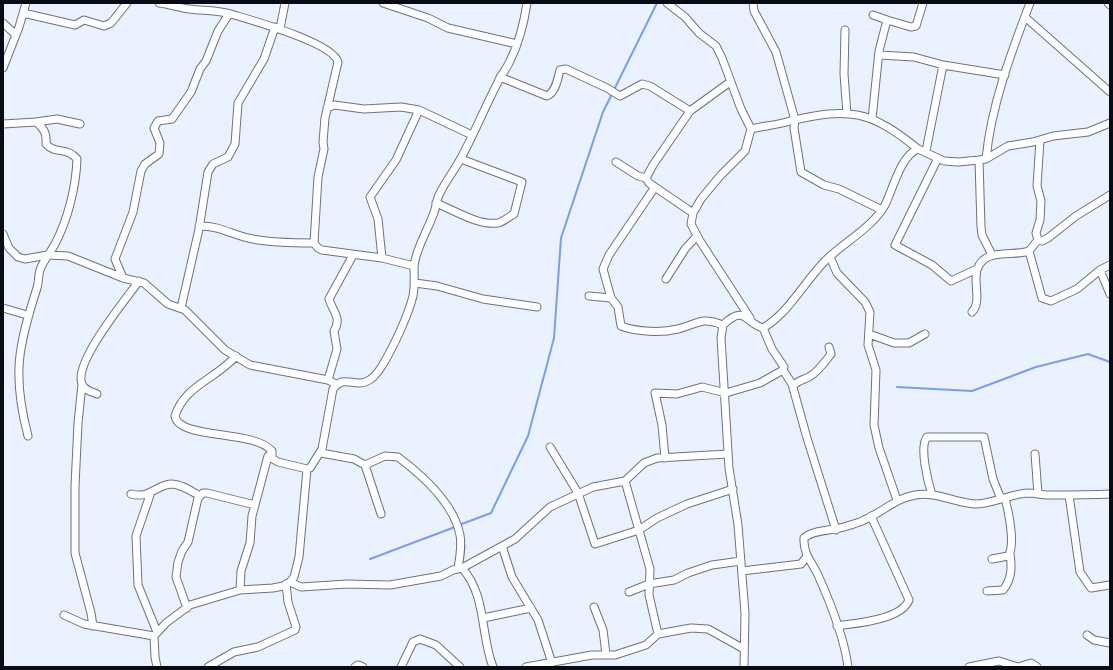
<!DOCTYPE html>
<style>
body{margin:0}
#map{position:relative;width:1113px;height:670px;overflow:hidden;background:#eaf1ff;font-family:"IBM Plex Serif",serif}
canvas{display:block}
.frame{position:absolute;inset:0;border:4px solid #080b13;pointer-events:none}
</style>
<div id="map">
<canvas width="1113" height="670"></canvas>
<div class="frame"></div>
</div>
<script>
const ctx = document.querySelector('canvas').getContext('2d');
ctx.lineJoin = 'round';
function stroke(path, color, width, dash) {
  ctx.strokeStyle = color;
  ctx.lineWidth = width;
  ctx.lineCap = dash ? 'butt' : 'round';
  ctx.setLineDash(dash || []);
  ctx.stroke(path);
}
stroke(new Path2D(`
 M897,387l75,4 64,-24 52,-13 22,8
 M459,525l32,-12 37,-77 26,-98 7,-100 42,-126 54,-109
 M370,559l85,-32`), '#7b9eeb', 2);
const minor = new Path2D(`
 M159,3c11,1 20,5 30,6 15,2 31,1 45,6 20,6 99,28 104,47l-13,56 -2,24 1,7 -6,28 -4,66 4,5 4,2 60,8 32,8
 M383,3l45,15 20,10 69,16
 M667,3l18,14 14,16 17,13 6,12 19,51 10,20 -6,22 -25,25 -19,23 -8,14 -2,11 9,17 50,77
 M753,3l1,8 22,41 19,68 -1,8 7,44 23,13 15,4 43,21
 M1108,3l2,2
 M23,13l52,12 9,-5 20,6 7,-3 16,-20
 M873,15l14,5
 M1025,17l85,75
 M3,23l13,12
 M280,29l5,-26
 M845,30l-1,44 3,40
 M879,55l35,2 29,8
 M3,68l16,-41 7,-24
 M500,77l47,19c9,-4 11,-18 13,-26l6,-1 41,19 13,8 22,-12 8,2 40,25
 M327,108l7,-3 30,4 37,-2 18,3 53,25
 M872,119l7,-68 8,-31 24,7 5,-1 7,-23
 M36,122l21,-3 23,5
 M3,124l33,-2c8,6 11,12 10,22 10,11 20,2 31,15 -1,28 -9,60 -22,85 -5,9 -12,17 -15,26 -2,6 -1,12 -3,18 -19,59 -25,87 -9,148
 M751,129c13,-3 26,-4 39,-8 59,-14 80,-11 128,28
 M926,151l17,-86 62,10
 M938,158l-43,87 37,20 19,16 26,-12
 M986,159c5,-53 25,-106 44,-156
 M979,160l2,67 1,8 10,20
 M616,162l22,14 8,2
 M436,203c18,7 42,23 62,20 5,-1 12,-7 16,-9l8,-32 -61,-23
 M693,213l-44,-30 -3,-5 7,-13 37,-54 40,-29
 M199,226c20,-1 35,10 54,13 20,4 41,4 61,4
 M3,234l6,14 9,9 7,2 23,-4 20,1 55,22 21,5 24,21 17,6 40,40 25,15 78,15 8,4
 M1038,240l4,1 6,-3 28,-22 34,-21
 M1029,251l13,47 9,3 26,-12 23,-19 10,-5
 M830,257l7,16 28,29 5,10 -2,33 8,25 -2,55 5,23 18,52
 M382,258l-4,-39 -8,-22 26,-37 23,-50
 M1100,270l10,24
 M123,278l-8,-19 18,-47 8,-41 4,-7 14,-10 1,-11 -6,-15 4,-7 14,-2 19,-27 9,-23 6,-8 12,-30 11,-17
 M666,279l19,-30 12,-13
 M415,283l22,3 46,13 54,8
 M589,296l22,2 7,9 3,19c16,6 40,7 57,3 20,-5 23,-13 45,-4
 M611,298l-8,-29 6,-14 46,-68
 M3,308l24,7
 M181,308l18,-79 9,-57 5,-8 15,-7 7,-13 3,-41 26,-44 11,-32
 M972,312c10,-10 1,-30 5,-42 7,-23 36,-13 52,-19l9,-11 -2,-7 4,-13 1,-19 -4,-15 3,-46
 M763,328l9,21 12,18 -1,3 9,14 15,54 29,92
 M869,334l25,9h15l16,-9
 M236,356c-20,23 -52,30 -61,60 4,24 78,13 97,35v5h-4l-16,60 -2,27 -9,28 -1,19
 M328,380l9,-31 -3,-18c8,-13 -1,-19 -5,-32l24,-44
 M82,384l-4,39 -3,63v67l16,60 2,13
 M793,386c4,-5 10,-6 16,-9 9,-5 16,-15 22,-23l-2,-7
 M97,394c-5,-2 -13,-4 -15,-10 -9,-21 44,-85 57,-103
 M550,447l28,46 17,51 44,-14 18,-12 30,-14 46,-15
 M321,453l33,6 11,6 16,49
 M1035,454l3,40
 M268,456l10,6 29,7
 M665,458l-3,-33 -7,-32 22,1 25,-7 24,6 34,-10 23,-13
 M365,465l20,-9 13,1c24,18 56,46 62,78 2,11 0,22 -2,33
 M625,481l25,88 -1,26 9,39
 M151,492l-15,44 2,49 19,47
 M131,494c19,5 25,-9 40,-10 10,0 20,7 29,12
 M932,495c-4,-13 -13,-48 -5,-58h57l9,42 8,20
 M1069,495l11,77 11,16 19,-3
 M502,546l10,31 26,43 14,43
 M992,559l16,-3c8,-11 0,-46 -3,-58
 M462,568l53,-29 35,-32 43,-20 32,-6 19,-18 13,-5 71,-4
 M742,571l59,-7 6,-8
 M290,582l11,5 46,-3 43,1 51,-9 12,-6 9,-2c25,28 18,66 31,99
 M987,591l16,-1c9,-11 9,-23 7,-36
 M629,592l20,-8 25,-4 14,-7 24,-8 29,-4
 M594,607l9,23 3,24
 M187,608l-11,-31 2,-15 4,-11 6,-9 10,-44 5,-5h4l48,12
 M64,615l20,9 70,12
 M483,618l48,-10
 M837,626c20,-3 64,-6 72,-26l-38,-84
 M1087,635l7,5 16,3
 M157,667l-2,-10 -1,-21 12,-13 24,-18 50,-15 33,-2 10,-2 7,-4 4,-5 5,-20 8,-88 3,-1 12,-19 11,-60c14,-20 28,11 49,-23 11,-18 26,-50 31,-70 2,-10 1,-19 1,-30 2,-18 13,-34 19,-51 3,-6 3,-14 6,-20 6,-13 15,-24 22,-37 13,-24 24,-51 37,-76 3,-7 9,-14 12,-21 9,-18 14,-38 17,-58
 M208,667l26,-15 24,-5 37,-17 1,-3 -8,-25 -2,-18
 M355,667l3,-2 5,2
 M401,667l12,-25 7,-3 16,6 24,22
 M526,667l66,-12h23l31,-10 12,-11 33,-6 17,1 36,20
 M744,667l1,-54 -7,-88 -9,-57 -8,-130 2,-13c22,-21 22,-2 40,3 26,-15 41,-46 62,-67 19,-19 47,-33 60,-56 8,-16 16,-50 33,-56l26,12 14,1 21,-2 7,-1 22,-13 25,-4 20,-6 35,-4 22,-9
 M848,667c-4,-31 -17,-63 -30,-92 -6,-13 -15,-21 -14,-37 10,-9 30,-7 43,-12 6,-2 12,-3 17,-6 19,-8 30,-21 51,-25 21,-4 40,8 60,9 17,0 35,-10 53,-11 7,0 14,2 21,2 21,0 41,0 61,-1
 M969,667l30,-6 19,6 13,-4 6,4`);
stroke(minor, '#697388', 9);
stroke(minor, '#fff', 7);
</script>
